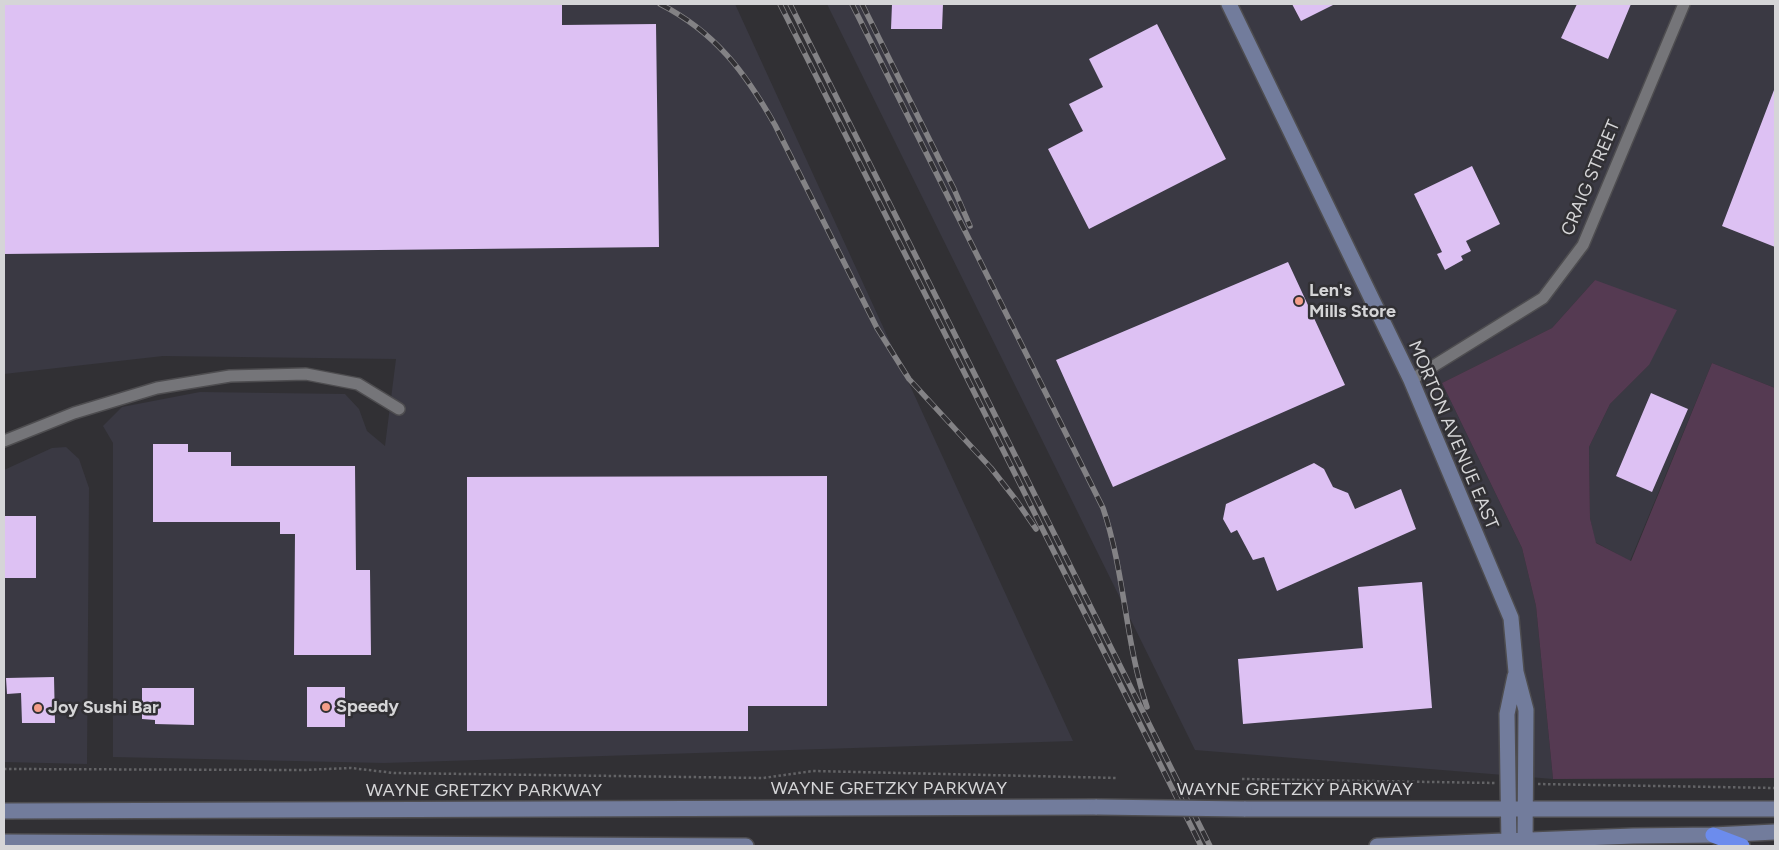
<!DOCTYPE html>
<style>
body{margin:0}
#map{position:relative;width:1779px;height:850px;overflow:hidden;background:#313034;font-family:Figtree,sans-serif}
canvas{display:block}
.frame{position:absolute;inset:0;border:5px solid #d5d5d7;pointer-events:none}
</style>
<div id="map">
<canvas width="1779" height="850"></canvas>
<div class="frame"></div>
</div>
<script>
const ctx = document.querySelector('canvas').getContext('2d');
ctx.lineJoin = 'round';
function fill(path, color) {
  ctx.fillStyle = color;
  ctx.fill(path, 'evenodd');
}
function stroke(path, color, width, dash) {
  ctx.strokeStyle = color;
  ctx.lineWidth = width;
  ctx.lineCap = dash ? 'butt' : 'round';
  ctx.setLineDash(dash || []);
  ctx.stroke(path);
}
function drawText(font, color, halo, rows, align = 'center') {
  ctx.font = font + ' Figtree,sans-serif';
  ctx.lineWidth = 5;
  ctx.setLineDash([]);
  ctx.textBaseline = 'middle';
  ctx.strokeStyle = halo;
  ctx.fillStyle = color;
  for (const [text, x, y, turn = 0] of rows) {
    ctx.save();
    ctx.translate(x, y);
    ctx.rotate((+turn || 0) * Math.PI / 180);
    ctx.textAlign = isNaN(turn) ? turn : align;
    if (halo) ctx.strokeText(text, 0, 0);
    ctx.fillText(text, 0, 0);
    ctx.restore();
  }
}
fill(new Path2D(`
 M4,4h731l338,737 -689,22 -271,-6v-314l-10,-17 19,-19 78,-15 145,2 14,15 8,22 18,15 11,-87 -233,-3 -159,18z
 M827,4h948v384l-63,-25 -82,198 -35,-19 -5,-24 -1,-71 21,-43 39,-39 -54,-85 -43,48 -110,55 80,165 14,58 17,173 -358,-29z
 M66,447l13,12 10,29 -2,276 -83,-2v-292l48,-22z`), '#3a3943');
fill(new Path2D(`
 M1595,280l82,30 -28,55 -39,39 -21,43 1,71 6,25 35,18 81,-198 63,25v390l-222,1 -17,-173 -14,-58 -80,-165 110,-55z`), '#553a52');
fill(new Path2D(`
 M4,4h558v21l94,-1 3,223 -655,7z
 M892,4h51l-1,25h-51z
 M1292,4h43l-34,17z
 M1577,4h54l-23,55 -47,-21z
 M1157,24l69,135 -137,70 -41,-80 35,-18 -14,-27 34,-17 -14,-28z
 M1774,90h1v157l-53,-21z
 M1472,166l28,58 -34,17 5,10 -10,5 2,4 -18,10 -8,-16 5,-2 -28,-58z
 M1288,262l57,123 -232,102 -57,-127z
 M1651,393l37,16 -36,83 -36,-16z
 M153,444h35v8h43v14h124l1,104h14l1,85h-77l1,-121h-15v-12h-127z
 M1314,463l10,6 9,18 15,6 7,16 46,-20 15,40 -139,62 -13,-34 -11,3 -16,-30 -6,3 -8,-14 3,-15z
 M827,476v230h-79v25h-281v-254z
 M4,516h32v62h-32z
 M1422,582l10,126 -189,16 -5,-65 125,-11 -5,-61z
 M54,677l1,46h-33l-1,-30 -14,1 -1,-16z
 M307,687h38v40h-38z
 M142,688h52v37l-39,-1v-4l-13,-1z`), '#ddc1f3');
const street = new Path2D(`
 M1411,380l132,-82 40,-53 101,-241
 M4,441l70,-28 83,-25 73,-12 76,-2 52,10 41,25`);
const secondary = new Path2D(`
 M1229,4l182,376 100,238 5,54 10,38 -1,136
 M1244,809h531
 M4,811l1093,-4
 M4,842l742,4
 M1377,846l256,-10 80,-1 62,-3
 M1509,846l-2,-132 8,-38`);
const highway = new Path2D(`
 M1713,835l29,11`);
stroke(street, '#4e4d50', 14);
stroke(secondary, '#4e4d50', 18);
stroke(highway, '#4e4d50', 18);
stroke(new Path2D(`
 M4,769l300,1 47,-2 43,5 369,5 50,-7 305,7
 M1242,779l253,4
 M1538,784l237,4`), '#636366', 2.5, [2.5, 2.5]);
stroke(street, '#757579', 11);
stroke(secondary, '#727c9c', 15);
stroke(highway, '#6c8ced', 15);
const rail = new Path2D(`
 M660,4c55,28 85,68 115,121l102,203 32,51 82,89 25,32 20,29
 M780,4l421,842
 M790,4l420,842
 M852,4l251,504c22,65 22,134 44,199
 M862,4l92,185 16,37`);
stroke(rail, '#838285', 5.5);
stroke(rail, '#313034', 4, [11]);
const secondaryBridge = new Path2D(`
 M1097,807l147,2`);
stroke(secondaryBridge, '#4e4d50', 18, []);
stroke(secondaryBridge, '#727c9c', 15);
for (const [x, y, r, color] of [
 [1299,301,5,"#f49e89"],
 [326,707,5,"#f49e89"],
 [38,708,5,"#f49e89"]
]) {
  const dot = new Path2D();
  dot.arc(x, y, r, 0, 2 * Math.PI);
  ctx.fillStyle = color;
  ctx.fill(dot);
  stroke(dot, '#313034', 2);
}
drawText('18px', '#d5d5d7', '#313034', [
 ["CRAIG STREET",1591,178,-67],
 ["MORTON AVENUE EAST",1453,435,67],
 ["WAYNE GRETZKY PARKWAY",889,789],
 ["WAYNE GRETZKY PARKWAY",1295,790],
 ["WAYNE GRETZKY PARKWAY",484,791]
]);
drawText('bold 18px', '#d5d5d7', '#313034', [
 ["Len's",1309,291],
 ["Mills Store",1309,312],
 ["Speedy",336,707],
 ["Joy Sushi Bar",48,708]
], 'left');
</script>
